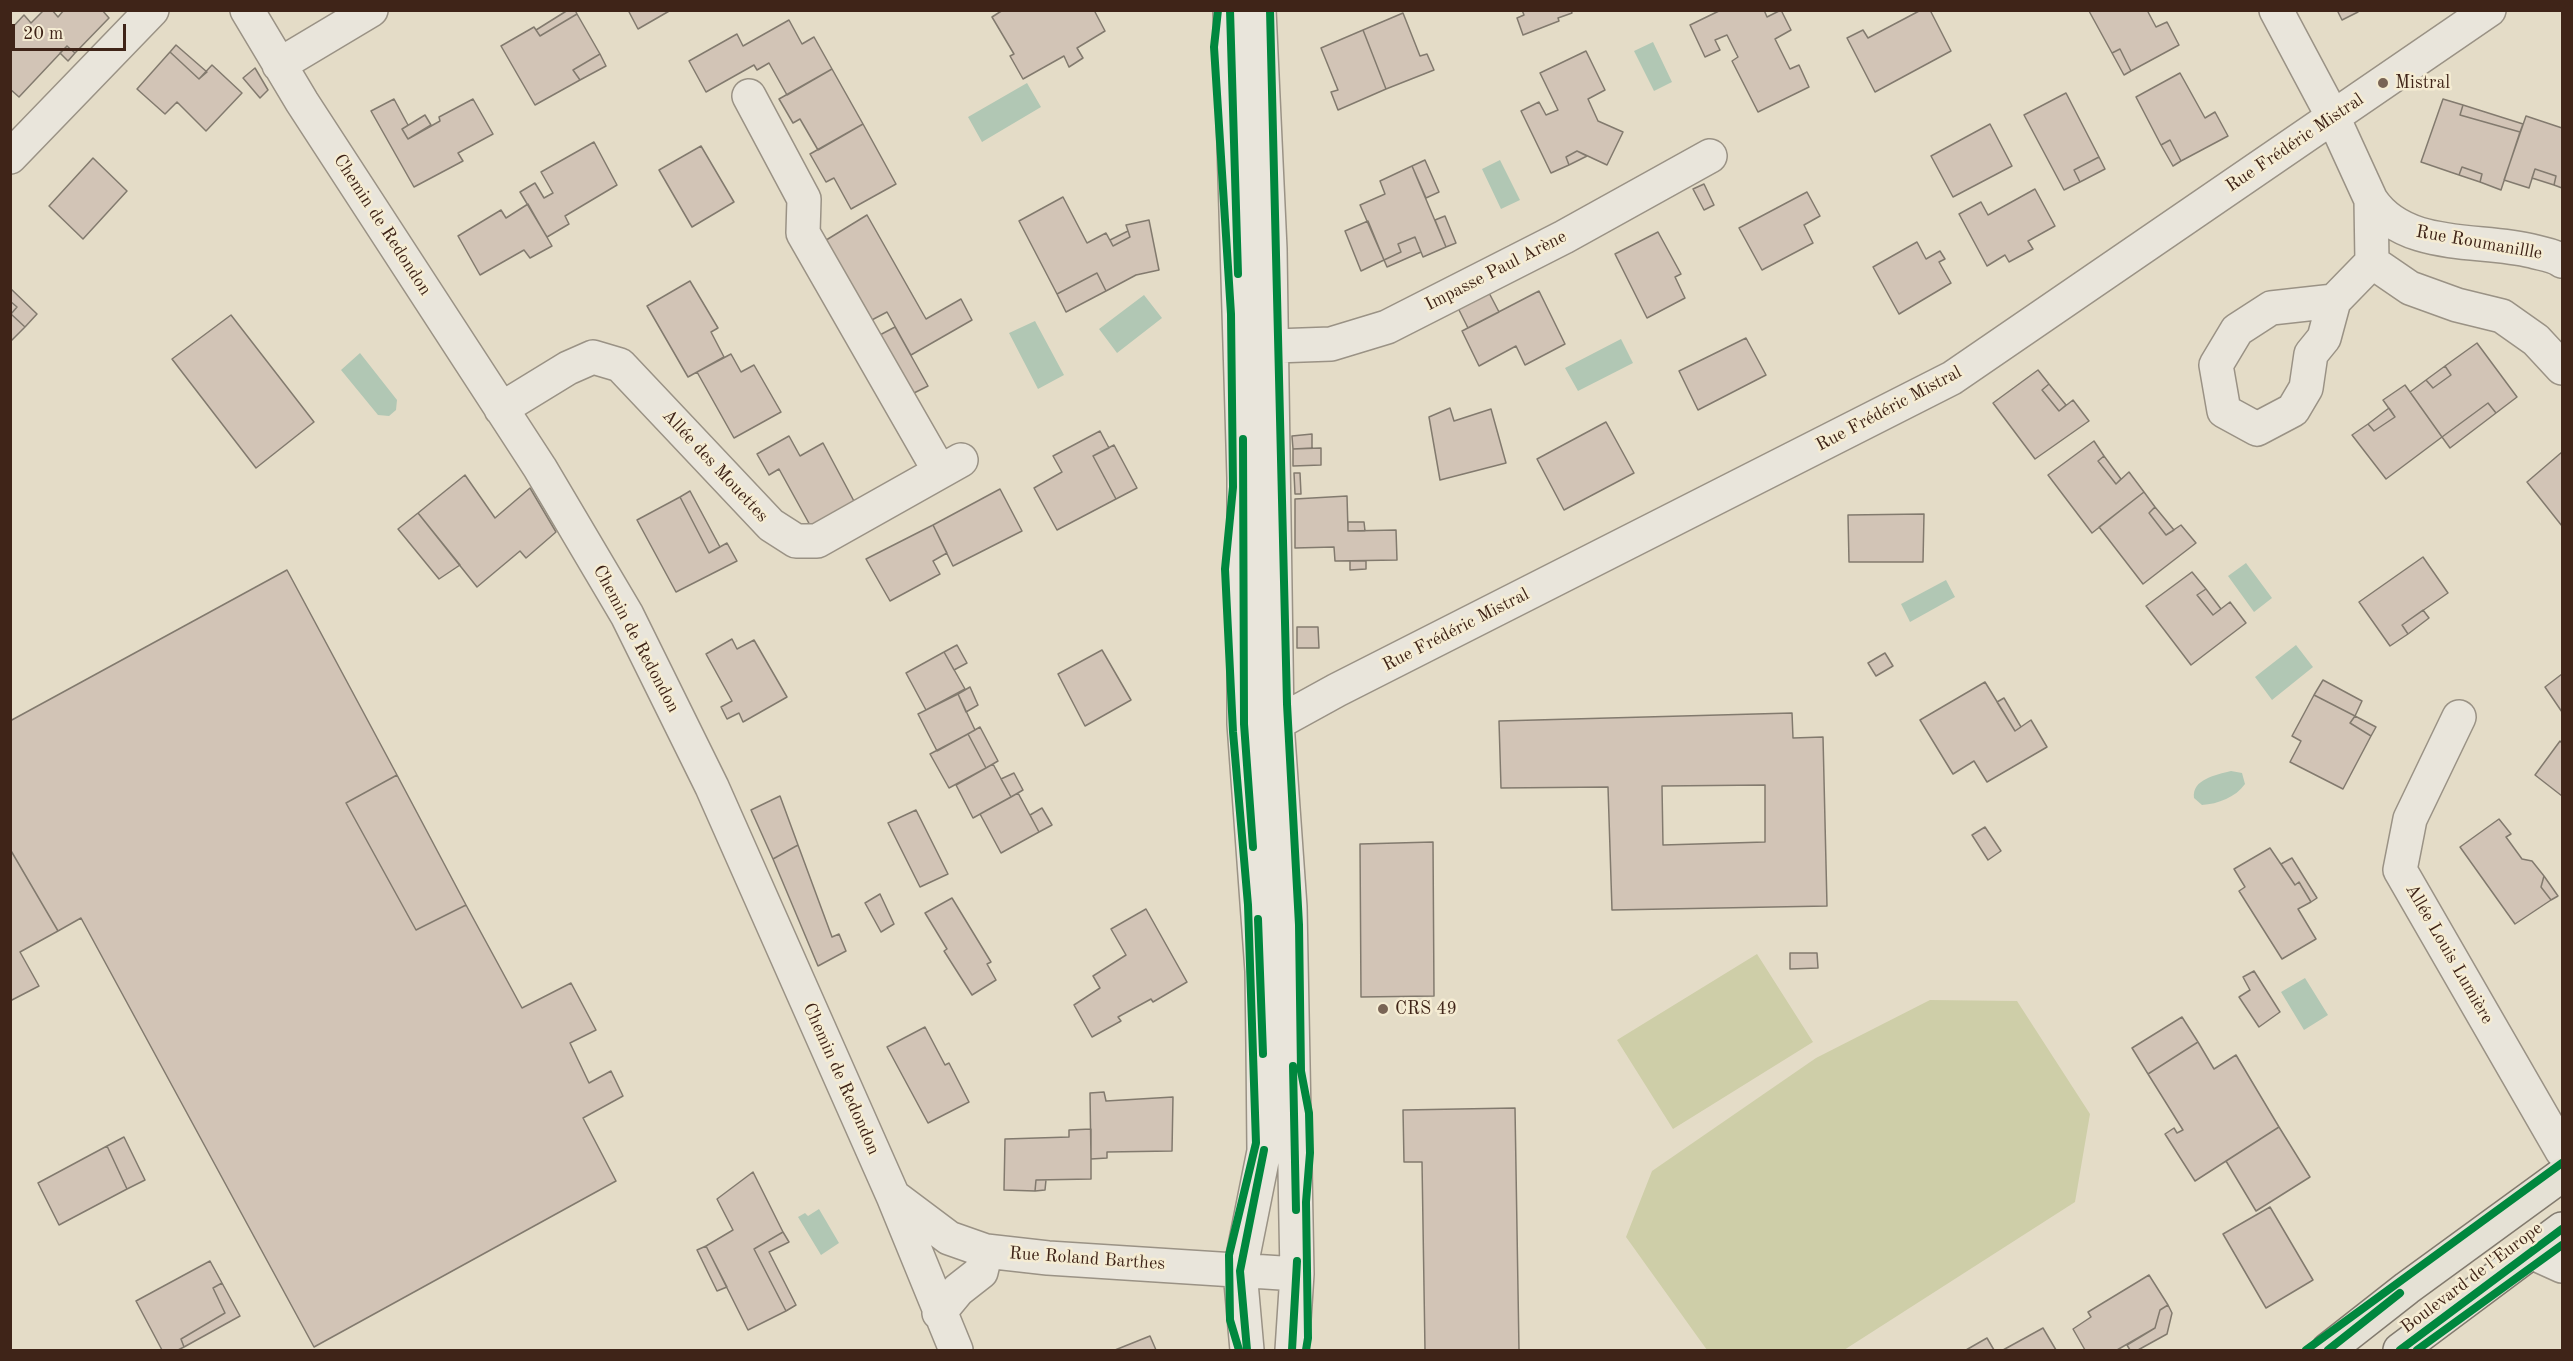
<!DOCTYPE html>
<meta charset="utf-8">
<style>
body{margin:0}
#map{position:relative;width:2573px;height:1361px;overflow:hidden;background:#e4dcc7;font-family:"Old Standard TT",serif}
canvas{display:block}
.frame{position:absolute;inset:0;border:12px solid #3f2418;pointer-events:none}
.scale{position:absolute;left:12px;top:24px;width:114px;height:27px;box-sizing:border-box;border:3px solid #3f2418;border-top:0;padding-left:8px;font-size:18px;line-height:21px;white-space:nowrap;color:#3f2418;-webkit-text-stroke:4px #f5ecd3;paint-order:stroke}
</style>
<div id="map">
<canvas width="2573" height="1361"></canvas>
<div class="frame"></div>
<div class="scale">20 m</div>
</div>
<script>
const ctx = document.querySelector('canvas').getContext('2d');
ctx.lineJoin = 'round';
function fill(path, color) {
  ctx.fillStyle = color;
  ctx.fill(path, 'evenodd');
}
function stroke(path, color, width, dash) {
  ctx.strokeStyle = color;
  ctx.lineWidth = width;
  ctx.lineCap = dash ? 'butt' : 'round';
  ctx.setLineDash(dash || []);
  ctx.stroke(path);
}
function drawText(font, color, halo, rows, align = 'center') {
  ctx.font = font + ' "Old Standard TT",serif';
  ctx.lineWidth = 5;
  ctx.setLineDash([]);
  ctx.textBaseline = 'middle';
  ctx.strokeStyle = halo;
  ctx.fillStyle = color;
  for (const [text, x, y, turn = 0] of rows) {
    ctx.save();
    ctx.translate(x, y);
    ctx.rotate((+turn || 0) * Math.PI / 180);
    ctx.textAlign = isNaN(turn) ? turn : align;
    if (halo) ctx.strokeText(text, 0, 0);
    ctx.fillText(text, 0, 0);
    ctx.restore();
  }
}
fill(new Path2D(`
 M1757,954l56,88 -140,87 -56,-89z
 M1930,1000l87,1 73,113 -15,88 -231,148h-137l-81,-113 26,-66 164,-113z`), '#cecea8');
fill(new Path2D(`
 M1653,42l19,40 -18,9 -20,-40z
 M1027,83l14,24 -59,35 -14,-25z
 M1500,160l20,40 -19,9 -19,-40z
 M1144,295l18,23 -45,35 -18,-24z
 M1035,321l29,54 -26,14 -29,-56z
 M1621,339l12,24 -55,28 -13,-23z
 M360,353l37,47 -1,10 -7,6 -11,-1 -37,-45z
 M2246,563l26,35 -18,14 -26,-36z
 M1946,580l9,17 -45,25 -9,-18z
 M2296,645l17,22 -41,33 -17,-23z
 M2231,771l11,2 3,11c-9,13 -27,20 -43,21l-8,-7c-2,-19 22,-23 37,-27z
 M2305,978l23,37 -24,15 -23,-38z
 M819,1209l20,34 -18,12 -23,-38 7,-4 3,3z`), '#b1c7b4');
const building = new Path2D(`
 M44,10h8l6,7 6,-7h38l7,8 -34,35 -8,-7 -48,51 -9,-8v-59l14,-15 7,8z
 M568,10h7l2,4 -37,22 -4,-6z
 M628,10h43l-33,19z
 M1003,10h91l11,21 -28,17 6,10 -14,9 -5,-11 -41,23 -13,-23 4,-2 -22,-37z
 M1522,10h49l1,3 -14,5 1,3 -36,14 -6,-17 7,-3z
 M1721,10h43l3,7 14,-7 10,20 -16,9 15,30 9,-4 10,22 -51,25 -26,-51 6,-4 -11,-22 -12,5 5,10 -15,7 -15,-32z
 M1921,10h9l21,41 -76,41 -28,-54 16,-8 5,8z
 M2147,10l9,17 11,-5 12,23 -48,26 -11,-22 -8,4 -23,-42z
 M2337,10h20l1,2 -16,8z
 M1403,13l17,43 7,-2 7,16 -48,19 -23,-59z
 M577,14l23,40 -27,16 7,10 -45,25 -34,-59 33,-19 6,9z
 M789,20l13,24 12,-7 18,32 -45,26 -18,-32 -12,7 -3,-5 -48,27 -17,-31 48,-27 6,12z
 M1363,30l23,59 -48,21 -7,-18 7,-2 -17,-42z
 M176,45l31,27 -8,7 -29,-27z
 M67,46l8,7 -7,8 -8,-8z
 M2120,49l11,22 -7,4 -12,-22z
 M1586,51l19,39 -17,9 10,22 25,11 -16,33 -30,-14 -11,6 3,8 -18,8 -30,-62 18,-9 7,13 12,-5 -18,-37z
 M170,52l29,27 13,-14 30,28 -36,38 -29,-29 -12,12 -28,-25z
 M600,54l6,12 -26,14 -7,-10z
 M255,68l13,22 -8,8 -17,-20z
 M832,69l31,55 -45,26 -18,-31 -7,4 -14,-24z
 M2180,73l25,45 10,-6 13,24 -47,25 -11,-21 -9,5 -25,-48z
 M2066,93l33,64 -25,13 6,12 -16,8 -40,-75z
 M394,99l14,26 -6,4 6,10 32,-18 -1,-4 34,-18 20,35 -35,19 5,8 -49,26 -43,-76z
 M2443,99l20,6 -3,10 60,17 -19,58 -21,-8 2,-8 -20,-7 -3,8 -38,-13z
 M2463,105l60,19 -3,8 -60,-17z
 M425,115l6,10 -23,14 -6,-10z
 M2526,116l36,12v60l-8,-3 2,-9 -21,-7 -6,19 -25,-8z
 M863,124l33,60 -45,25 -17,-31 -8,4 -16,-28z
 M1990,124l22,42 -59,31 -22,-41z
 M2170,140l11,21 -8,5 -12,-21z
 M594,142l23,43 -52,31 4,8 -22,13 -27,-45 15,-9 9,15 9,-5 -12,-21z
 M701,146l33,56 -42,25 -33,-57z
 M1577,151l10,5 -18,9 -3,-8z
 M2099,157l6,12 -25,13 -6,-12z
 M93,158l34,33 -44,48 -34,-33z
 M1425,160l14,32 -13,6 -14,-32z
 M1412,166l34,81 -23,10 -8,-20 -17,7 3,8 -17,8 -24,-55 25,-11 -5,-13z
 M2462,167l20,7 -2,8 -21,-7z
 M2535,169l21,7 -2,9 -22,-7z
 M1704,184l10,21 -10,5 -11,-21z
 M2035,189l20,37 -27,15 5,8 -24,13 -4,-7 -18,11 -28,-52 22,-12 7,13z
 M1807,192l13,24 -16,9 9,18 -51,27 -23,-42z
 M1063,197l24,46 19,-10 7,13 17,-9 -4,-12 23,-5 10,50 -23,5 -30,16 -9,-18 -40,21 -38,-73z
 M528,204l24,42 -22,12 -6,-8 -44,25 -22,-39 43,-26 5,8z
 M867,215l59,104 35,-20 11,21 -61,35 -24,-43 -19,10 -45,-80z
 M1445,216l11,27 -10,4 -11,-27z
 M1368,221l16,39 -23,11 -16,-40z
 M1128,231l2,6 -17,9 -3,-6z
 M1658,232l23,42 -6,3 10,21 -38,20 -32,-64z
 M1415,237l6,15 -34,15 -3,-7 17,-8 -3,-8z
 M1917,242l9,17 14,-8 5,8 -6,3 12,21 -52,31 -26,-47z
 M1097,273l9,18 -40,21 -9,-18z
 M690,281l28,47 -7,4 13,25 -36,20 -41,-71z
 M10,288l27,26 -12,13 -14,-13 6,-7 -7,-6z
 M1487,289l12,23 -31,16 -12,-24z
 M1539,291l26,53 -40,21 -9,-19 -37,20 -17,-35z
 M10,301l7,6 -6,7 14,13 -15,15z
 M231,315l83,107 -58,46 -84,-109z
 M895,327l33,59 -16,8 -36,-57z
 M1746,338l20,37 -68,35 -19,-39z
 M2477,343l40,54 -21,16 -8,-10 -46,34 -32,-45 16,-12 7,8 18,-13 -6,-9z
 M731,354l10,18 13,-7 27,47 -47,26 -37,-66z
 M2445,366l6,9 -18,13 -7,-8z
 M2038,370l11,14 -7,6 17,21 14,-11 16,21 -54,38 -42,-56z
 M2049,384l17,21 -7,6 -17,-21z
 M2405,385l37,52 -56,42 -34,-44 16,-11 6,7 21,-14 -12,-17z
 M2488,403l8,10 -46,35 -8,-11z
 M1450,408l4,13 37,-12 15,54 -66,17 -11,-63z
 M2389,408l6,9 -21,14 -6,-7z
 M1606,422l28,51 -70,37 -27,-51z
 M1100,431l9,17 -16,8 23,43 -59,31 -23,-42 28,-16 -9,-16z
 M1312,434v14l-19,1 -1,-13z
 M789,436l11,20 23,-13 32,60 -44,24 -32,-58 -10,6 -12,-21z
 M2094,441l10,15 -6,5 18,23 13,-12 15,20 -52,41 -44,-58z
 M1114,445l23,43 -21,11 -23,-43z
 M1321,448v17l-28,1v-17z
 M2562,452v74l-35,-44z
 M2104,456l17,23 -5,5 -18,-23z
 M1294,473h6l1,21h-6z
 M465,475l30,43 35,-30 26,44 -30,26 -6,-7 -43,36 -59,-74z
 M1000,489l22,42 -69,35 -20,-41z
 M690,491l30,56 -11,6 -29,-56z
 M2144,492l11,15 -6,6 17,22 15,-10 15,18 -53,41 -44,-57z
 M1347,496l1,35 48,-1 1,30 -62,1 -1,-14 -39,1v-49z
 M680,497l29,56 18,-10 10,18 -61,31 -39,-72z
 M2155,507l19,23 -8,5 -17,-22z
 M418,513l42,52 -21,14 -41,-50z
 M1924,514l-1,48h-74l-1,-47z
 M1348,522h16l1,9h-17z
 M933,525l14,28 -14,8 7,13 -50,27 -24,-42z
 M2423,557l25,36 -46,32 6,9 -18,12 -31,-44z
 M1350,561h16v8l-16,1z
 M287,570l110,205 -51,28 70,127 50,-25 56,103 49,-25 25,47 -26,13 19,40 22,-12 12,25 -40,22 33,63 -302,166 -233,-429 -23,13 -48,-82v-128z
 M2192,572l14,17 -9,6 16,20 17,-13 16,21 -55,42 -45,-59z
 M2206,589l15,20 -8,6 -16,-20z
 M2423,610l6,8 -21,16 -6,-9z
 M1297,627h21l1,21h-22z
 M732,639l5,10 17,-9 33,57 -44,25 -4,-9 -12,6 -6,-12 11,-6 -26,-47z
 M957,645l10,18 -13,7 -10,-18z
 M1102,650l29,50 -46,26 -27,-52z
 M944,652l21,37 -39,21 -20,-37z
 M1885,653l8,13 -17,10 -8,-13z
 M2562,674v38l-17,-25z
 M2323,680l39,21 -7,15 -41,-21z
 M1985,682l30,49 16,-11 16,27 -60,35 -13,-21 -21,13 -33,-54z
 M970,687l8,18 -12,7 -8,-18z
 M958,694l17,36 -38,21 -19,-37z
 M2314,695l41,21 -5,7 21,13 -28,53 -53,-27 11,-21 -9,-5z
 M2004,698l17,29 -6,4 -18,-29z
 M1792,713l1,25 30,-1 4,169 -215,4 -4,-123 -107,1 -2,-67zM1765,785v57l-102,3 -1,-59z
 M2355,716l21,11 -5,9 -21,-13z
 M980,727l18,34 -12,7 -18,-34z
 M968,734l18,34 -37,20 -19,-34z
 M2560,741l2,2v53l-27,-21z
 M993,764l18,33 -38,21 -17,-33z
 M1014,773l9,17 -12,7 -10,-18z
 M397,775l69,130 -50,25 -70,-127z
 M1018,793l21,39 -38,21 -21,-39z
 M780,796l18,49 -25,14 -22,-49z
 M1042,808l10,17 -13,7 -9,-17z
 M916,810l32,64 -28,13 -32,-64z
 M2499,819l12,15 -5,3 16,22 10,2 12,15 -3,11 10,13 -36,24 -55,-77z
 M1985,827l16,24 -13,9 -16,-25z
 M1433,842l1,154 -73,1 -1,-153z
 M798,845l34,92 7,-3 7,17 -28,15 -45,-107z
 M2270,848l25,37 4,-3 12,20 -13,7 18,30 -34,20 -43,-68 6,-4 -11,-18z
 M10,849l48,82 -38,21 19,34 -29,15z
 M2292,858l25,40 -6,4 -12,-20 -4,3 -14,-21z
 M2544,876l14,20 -7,4 -10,-13z
 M880,894l14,30 -13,8 -16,-29z
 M952,898l39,64 -4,2 9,16 -24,15 -28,-44 3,-2 -22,-36z
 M1146,909l41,73 -34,20 -2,-3 -33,18 3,4 -29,16 -18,-32 26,-17 -7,-12 33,-21 -15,-26z
 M1790,953h27l1,15 -28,1z
 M2254,971l26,41 -21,15 -20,-30 11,-7 -7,-13z
 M2182,1017l16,25 -50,32 -16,-26z
 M925,1027l20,38 4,-2 20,39 -41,21 -41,-76z
 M2198,1042l16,27 22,-14 43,72 -84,54 -30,-47 9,-6 3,5 6,-3 -35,-56z
 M1104,1092l2,9 67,-4 -1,54 -65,1v6l-16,1 -1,-66z
 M1515,1108l4,242h-94l-3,-188h-18l-1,-52z
 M2279,1127l31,50 -54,34 -30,-50z
 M1091,1129v50l-55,1 -1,11 -31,-1 1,-51 64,-2v-7z
 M124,1137l21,43 -18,9 -20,-43z
 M107,1146l20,43 -68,36 -21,-42z
 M753,1172l30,60 -29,17 32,62 -38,19 -42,-84 27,-16 -16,-31z
 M1036,1180h10l-1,10 -10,1z
 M2270,1207l43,73 -47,28 -43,-74z
 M783,1232l6,10 -20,10 27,53 -10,6 -32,-62z
 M706,1246l21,41 -10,4 -20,-41z
 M210,1261l12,22 -9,5 12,25 -44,26 3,8 -6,3h-16l-26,-49z
 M2149,1275l19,30 -8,5 -5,18 -38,22h-32l-12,-21 18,-12 -3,-5z
 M222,1283l18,33 -56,31 -3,-8 44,-26 -12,-25z
 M2168,1305l4,8 -5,21 -29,16h-8l-3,-5 28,-17 5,-18z
 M2043,1328l13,22h-53z
 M1150,1336l6,14h-41z
 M1987,1338l7,12h-28z`);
fill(building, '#d2c4b6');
stroke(building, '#827a6e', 1.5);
const minor = new Path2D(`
 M247,10l55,92 238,366 87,147 85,172 181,409 63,154
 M1230,10l14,468v246l18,247 1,74 1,106 -24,120 7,79
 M1259,10l11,239 7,474 13,184 7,367 -5,76
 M2276,10l57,107 38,83 1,62 -38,39 -63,7 -34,22 -21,35 8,46 33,18 36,-19 13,-22 5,-34 13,-16 10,-37
 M279,65l92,-55
 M749,96l55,103 -1,34 137,239
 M10,157l142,-147
 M2371,200c34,51 108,38 161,51 10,3 22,4 30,10
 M2372,262l38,26 47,17 45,11 34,24 26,28
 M1247,347l84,-3 56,-17 177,-90 146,-81
 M501,409l67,-41 25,-11 27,8 151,160 25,16h21l144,-81
 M2459,717l-49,102 -10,51 162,281
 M1244,724l33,-1 60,-33 615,-312 537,-368
 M893,1196l56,42 37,13 62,7 249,16
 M2531,1252l31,14
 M939,1313l19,-23 23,-18 5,-21`);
const major = new Path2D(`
 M2328,1350l79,-62 155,-113
 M2400,1350l162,-121`);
stroke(minor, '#9a9285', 36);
stroke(major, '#827a6e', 36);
stroke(minor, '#e9e5db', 33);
stroke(major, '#e5e1d5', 33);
stroke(new Path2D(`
 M1218,10l-4,37 17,267 2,173 -8,82 8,163 15,173 8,238 -27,112 1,65 9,30
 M1230,10l8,264
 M1270,10l17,694 12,221 2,146 8,42 1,40 -4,49 2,136 -2,12
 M1243,439l1,285 9,123
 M1258,919l5,135
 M1293,1066l3,144
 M1247,1350l-7,-79 24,-121
 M1292,1350l5,-89
 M2306,1350l256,-187
 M2328,1350l72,-57
 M2400,1350l162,-121
 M2417,1350l145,-105`), '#00873e', 8);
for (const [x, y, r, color] of [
 [2383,83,6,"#796455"],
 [1383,1009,6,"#796455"]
]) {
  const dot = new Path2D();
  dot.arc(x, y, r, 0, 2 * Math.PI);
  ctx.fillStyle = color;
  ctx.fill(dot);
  stroke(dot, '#f5ecd3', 2);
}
drawText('18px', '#3f2418', '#f5ecd3', [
 ["Mistral",2395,83],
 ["CRS 49",1395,1009]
], 'left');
drawText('18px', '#3f2418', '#f5ecd3', [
 ["Rue Frédéric Mistral",2295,143,-34],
 ["Chemin de Redondon",382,225,57],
 ["Rue Roumanillle",2479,243,10],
 ["Impasse Paul Arène",1496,271,-27],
 ["Rue Frédéric Mistral",1889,409,-28],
 ["Allée des Mouettes",715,466,47],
 ["Rue Frédéric Mistral",1456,630,-27],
 ["Chemin de Redondon",636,639,62],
 ["Allée Louis Lumière",2449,954,60],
 ["Chemin de Redondon",841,1079,66],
 ["Rue Roland Barthes",1087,1259,4],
 ["Boulevard de l'Europe",2472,1278,-37]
]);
</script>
